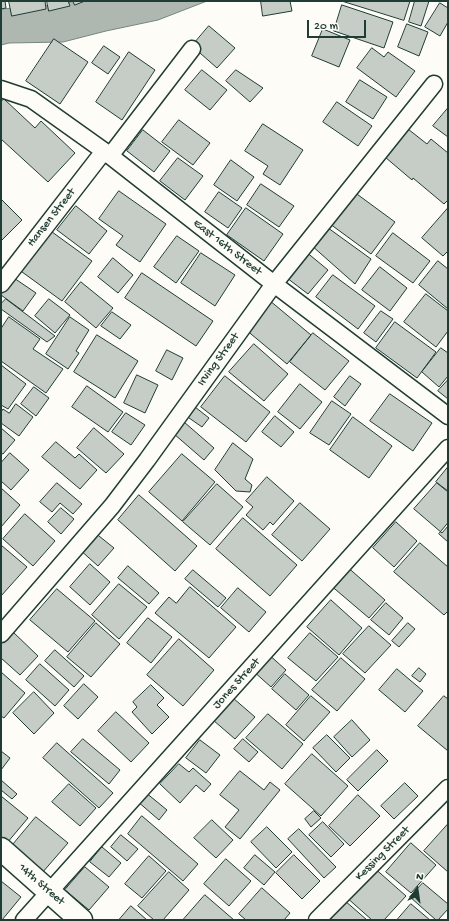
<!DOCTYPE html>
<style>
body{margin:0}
#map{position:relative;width:449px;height:921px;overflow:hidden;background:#fdfcf7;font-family:"Gochi Hand",sans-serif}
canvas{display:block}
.frame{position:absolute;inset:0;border:2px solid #1f3d34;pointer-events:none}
.north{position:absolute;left:397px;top:869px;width:40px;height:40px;-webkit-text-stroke:3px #fdfcf7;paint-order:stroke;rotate:13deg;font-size:11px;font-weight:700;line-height:16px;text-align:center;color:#1f3d34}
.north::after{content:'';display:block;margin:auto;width:14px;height:18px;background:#1f3d34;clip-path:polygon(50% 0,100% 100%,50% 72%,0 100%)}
.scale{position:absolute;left:307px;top:20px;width:59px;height:18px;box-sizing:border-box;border:2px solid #1f3d34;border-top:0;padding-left:5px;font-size:12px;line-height:14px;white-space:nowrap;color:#1f3d34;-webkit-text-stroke:3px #fdfcf7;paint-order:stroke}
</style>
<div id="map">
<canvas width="449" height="921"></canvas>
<div class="frame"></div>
<div class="north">N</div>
<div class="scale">20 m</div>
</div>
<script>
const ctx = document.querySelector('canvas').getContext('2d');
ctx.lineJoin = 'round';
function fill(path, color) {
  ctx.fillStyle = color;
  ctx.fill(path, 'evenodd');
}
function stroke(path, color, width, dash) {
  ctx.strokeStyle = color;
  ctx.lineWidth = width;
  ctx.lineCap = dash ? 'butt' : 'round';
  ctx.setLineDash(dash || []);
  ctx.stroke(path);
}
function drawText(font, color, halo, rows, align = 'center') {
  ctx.font = font + ' "Gochi Hand",sans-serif';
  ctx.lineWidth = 3;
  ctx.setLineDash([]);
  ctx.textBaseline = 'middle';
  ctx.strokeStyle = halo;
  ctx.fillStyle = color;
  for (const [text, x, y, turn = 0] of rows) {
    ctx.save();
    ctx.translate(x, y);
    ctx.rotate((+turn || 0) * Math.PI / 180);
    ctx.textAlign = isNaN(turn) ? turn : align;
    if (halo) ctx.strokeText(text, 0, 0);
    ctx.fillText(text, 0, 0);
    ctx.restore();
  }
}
const water = new Path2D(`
 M74,1h133l-49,19 -52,11 -43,11 -54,1 -8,2v-36l64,-5z`);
fill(water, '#aeb8b1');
stroke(water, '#75877f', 1);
const building = new Path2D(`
 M1,1h4l1,7 -5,1z
 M9,1h36l1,8 -34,7z
 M47,1h21l2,5 -21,5z
 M73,1h12l-10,4z
 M261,1h29l2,10 -29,5z
 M342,1h68l-6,19z
 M415,1h14l-8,25 -12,-4z
 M440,3l8,5v14l-8,14 -15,-9z
 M342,5l51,17 -9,26 -50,-17z
 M407,24l21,8 -9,24 -21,-9z
 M209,26l26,22 -18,20 -25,-22z
 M323,29l27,11 -11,27 -27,-11z
 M54,39l34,23 -28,42 -34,-23z
 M104,46l16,11 -12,17 -16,-11z
 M372,48l12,9 4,-5 27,19 -19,26 -39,-29z
 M129,52l26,18 -33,50 -26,-18z
 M202,70l25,20 -17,20 -25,-20z
 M236,70l27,18 -13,14 -24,-21z
 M360,80l27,17 -14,22 -27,-17z
 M4,99l31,29 6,-7 34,32 -27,29 -47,-43v-37z
 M337,102l35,24 -14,20 -35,-24z
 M448,108v29l-15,-11z
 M179,120l31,23 -17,22 -31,-23z
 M263,124l40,26 -23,35 -17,-11 5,-8 -23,-15z
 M408,129l19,15 4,-5 17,14v47l-4,4 -31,-26 -1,2 -27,-23z
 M143,130l27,21 -16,21 -27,-21z
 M178,158l25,18 -18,24 -25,-19z
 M231,160l23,17 -17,24 -23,-16z
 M261,184l33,22 -15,21 -32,-22z
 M350,189l45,33 -24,32 -45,-33z
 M119,191l47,33 -26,38 -24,-17 7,-9 -24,-17z
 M219,192l23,16 -14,20 -23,-16z
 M1,199l21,21 -21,21z
 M76,206l31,25 -18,23 -32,-24z
 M246,208l37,26 -19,27 -37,-26z
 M448,208v43l-5,5 -21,-18z
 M324,225l47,34 -16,25 -44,-39z
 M48,229l44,32 -30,40 -44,-32z
 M393,233l37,28 -17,22 -37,-27z
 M177,236l22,15 -23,32 -22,-16z
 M305,251l23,19 -20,24 -21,-16z
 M201,253l34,22 -20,31 -34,-23z
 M113,258l20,17 -15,18 -20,-16z
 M438,261l10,8v40l-29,-24z
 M380,267l27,21 -17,23 -28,-21z
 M142,273l71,48 -17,25 -71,-48z
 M333,275l42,31 -17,23 -42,-32z
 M11,276l25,17 -13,18 -22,-16v-5z
 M81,282l32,26 -17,20 -31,-26z
 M426,294l22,17v20l-12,16 -32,-25z
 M6,299l49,37 -8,6 -46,-33v-5z
 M49,299l21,16 -15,18 -20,-17z
 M269,300l42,35 -24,29 -42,-35z
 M381,311l12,8 -17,23 -12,-9z
 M112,312l19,13 -11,14 -19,-13z
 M9,317l31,22 -7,10 30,20 -17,24 -45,-32v-32z
 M70,317l19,13 -13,21 3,2 -11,16 -22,-15z
 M395,322l41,30 -19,26 -41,-30z
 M313,333l36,28 -24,29 -35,-28z
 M97,335l41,26 -23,37 -41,-26z
 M254,344l34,30 -24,27 -35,-29z
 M441,348l7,5v23l-9,11 -17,-15z
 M167,350l16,8 -11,22 -16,-9z
 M1,365l25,19 -18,25 -7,-4z
 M137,375l21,10 -13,28 -21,-10z
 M225,376l45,36 -24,30 -45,-35z
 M350,376l11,8 -16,22 -11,-9z
 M448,380v19l-10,-8z
 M300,384l22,18 -22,27 -22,-17z
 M87,386l36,26 -15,20 -36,-25z
 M34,387l15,11 -13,18 -15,-12z
 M390,394l42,29 -19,28 -43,-30z
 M332,401l19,13 -22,31 -19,-12z
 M190,403l19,15 -7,9 -20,-14z
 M16,404l17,13 -14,19 -18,-13v-11l2,-3 6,4z
 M126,413l19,12 -14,20 -19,-13z
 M275,416l19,16 -13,15 -19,-15z
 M353,417l39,29 -23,32 -39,-28z
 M184,422l30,26 -10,12 -30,-26z
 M1,428l14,12 -12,14 -2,-1z
 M94,428l30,26 -18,19 -29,-25z
 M56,442l19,16 4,-4 18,16 -17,19 -38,-32z
 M233,443l20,16 -8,20 7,6 -2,7 -14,-1 -21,-21z
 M10,453l19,17 -18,20 -10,-9v-18z
 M182,454l33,28 -33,39 -33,-29z
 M448,467v24l-12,-9z
 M267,477l27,24 -21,24 -3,-3 -7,8 -17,-15 7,-8 -7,-6z
 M57,483l25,21 -9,10 -13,-11 -8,9 -12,-10z
 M437,483l11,9v34l-6,7 -28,-24z
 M217,484l26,23 -33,38 -27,-23z
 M1,488l19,17 -19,22z
 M139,495l58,51 -22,25 -57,-51z
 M300,503l30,26 -28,32 -30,-26z
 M61,508l13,11 -13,15 -13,-12z
 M25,514l30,27 -22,25 -30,-27z
 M243,518l54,47 -27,31 -54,-47z
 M396,522l21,19 -23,26 -21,-19z
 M448,523v19l-9,-8z
 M94,532l20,16 -16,18 -19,-17z
 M420,543l28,24v44l-4,4 -50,-43z
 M1,545l26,22 -26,29z
 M90,564l20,18 -20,23 -20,-18z
 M345,565l40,35 -16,18 -40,-34z
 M128,566l31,27 -10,11 -31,-26z
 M193,570l33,28 -8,9 -33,-28z
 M119,584l28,23 -28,32 -27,-24z
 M190,587l46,40 -27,31 -54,-45 14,-16 7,6z
 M238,588l28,24 -17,20 -28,-24z
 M57,589l38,32 -27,31 -38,-32z
 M331,600l31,28 -23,27 -32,-28z
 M386,603l17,15 -14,17 -18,-15z
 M148,618l24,19 -21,26 -24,-20z
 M96,623l24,21 -29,33 -24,-20z
 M408,623l7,6 -16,18 -7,-6z
 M369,626l22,19 -26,28 -22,-19z
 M12,631l26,25 -18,19 -19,-17v-16z
 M310,633l28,24 -22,24 -28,-23z
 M179,639l35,31 -31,36 -36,-31z
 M55,650l29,26 -10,11 -29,-26z
 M267,653l19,17 -15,17 -19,-17z
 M341,658l24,21 -28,32 -25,-21z
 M40,664l29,26 -14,16 -29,-26z
 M419,668l7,6 -6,8 -8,-6z
 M397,669l26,22 -18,21 -26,-22z
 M1,672l24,21 -21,25 -3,-2z
 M285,674l24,21 -13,15 -24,-21z
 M84,684l14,13 -20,22 -14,-13z
 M151,685l13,13 -7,7 12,12 -17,17 -20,-22 5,-5 -4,-5z
 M34,692l20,21 -20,21 -21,-21z
 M311,696l19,16 -26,29 -18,-16z
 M444,696l4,3v52l-30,-25z
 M233,698l22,19 -20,22 -22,-19z
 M116,712l33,31 -18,19 -33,-31z
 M268,714l35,30 -21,25 -36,-31z
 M352,720l18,20 -18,17 -18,-20z
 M327,735l23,23 -14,14 -23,-24z
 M83,739l37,31 -11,14 -38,-32z
 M243,739l15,13 -9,10 -15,-13z
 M200,740l20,15 -14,18 -20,-15z
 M57,743l56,50 -14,15 -56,-50z
 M377,750l11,11 -30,30 -11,-11z
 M1,751l9,7 -9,12z
 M312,754l36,32 -27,30 -36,-32z
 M179,764l10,8 4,-4 18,16 -7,8 -8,-7 -16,18 -20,-19z
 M240,771l24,19 6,-8 10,8 -40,49 -15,-12 14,-17 -19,-15z
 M1,780l16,14 -5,5 -11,-9z
 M405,783l13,13 -24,23 -13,-13z
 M69,784l27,24 -16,18 -28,-24z
 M145,792l22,18 -8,10 -22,-19z
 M358,795l22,21 -30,30 -21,-20z
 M1,796l27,22 -21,25 -6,-5z
 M314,811l7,7 -10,9 -6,-8z
 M142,816l56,48 -15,17 -55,-47z
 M36,817l32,26 -26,30 -31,-26z
 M212,820l21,20 -17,18 -22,-20z
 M323,822l21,22 -13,13 -22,-22z
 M448,824v48l-24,-21z
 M267,827l25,25 -16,16 -25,-26z
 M299,829l37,38 -12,11 -36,-39z
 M121,835l17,14 -11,12 -16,-14z
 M411,843l25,22 -25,28 -25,-21z
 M102,847l19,16 -12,14 -19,-15z
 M255,855l20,17 -11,13 -20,-17z
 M294,855l26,26 -18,18 -26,-26z
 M149,856l17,15 -24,27 -17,-14z
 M226,859l25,22 -22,25 -25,-22z
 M372,866l34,30 -22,24h-12l-27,-24z
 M85,867l24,20 -20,23 -24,-20z
 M169,872l20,18 -26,30h-9l-16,-14z
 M1,881l20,16 -19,23h-1z
 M423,883l25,21v5l-10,11h-2l-26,-23z
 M262,888l28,25 -6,7h-38l-7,-6z
 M205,895l29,25h-51z
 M344,900l23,20h-34l-4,-3z
 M411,904l19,16h-33z
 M131,906l16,14h-28z`);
fill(building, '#c6cdc7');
stroke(building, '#1f3d34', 1);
const minor = new Path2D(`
 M1,89l30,10 73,52 170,133 174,132
 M110,156l82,-107
 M1,284l103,-133
 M1,634l111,-128 35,-46 127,-176 160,-200
 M24,920l424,-472
 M317,920l131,-132`);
const secondary = new Path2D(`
 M1,849l80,71`);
stroke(minor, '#1f3d34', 19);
stroke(secondary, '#1f3d34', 25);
stroke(minor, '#fdfcf7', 16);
stroke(secondary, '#fdfcf7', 22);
drawText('12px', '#1f3d34', '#fdfcf7', [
 ["Hansen Street",52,218,-52],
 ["East 16th Street",227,248,38],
 ["Irving Street",219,360,-54],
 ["Jones Street",237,684,-48],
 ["Kessing Street",383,854,-45],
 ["14th Street",41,885,41]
]);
</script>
